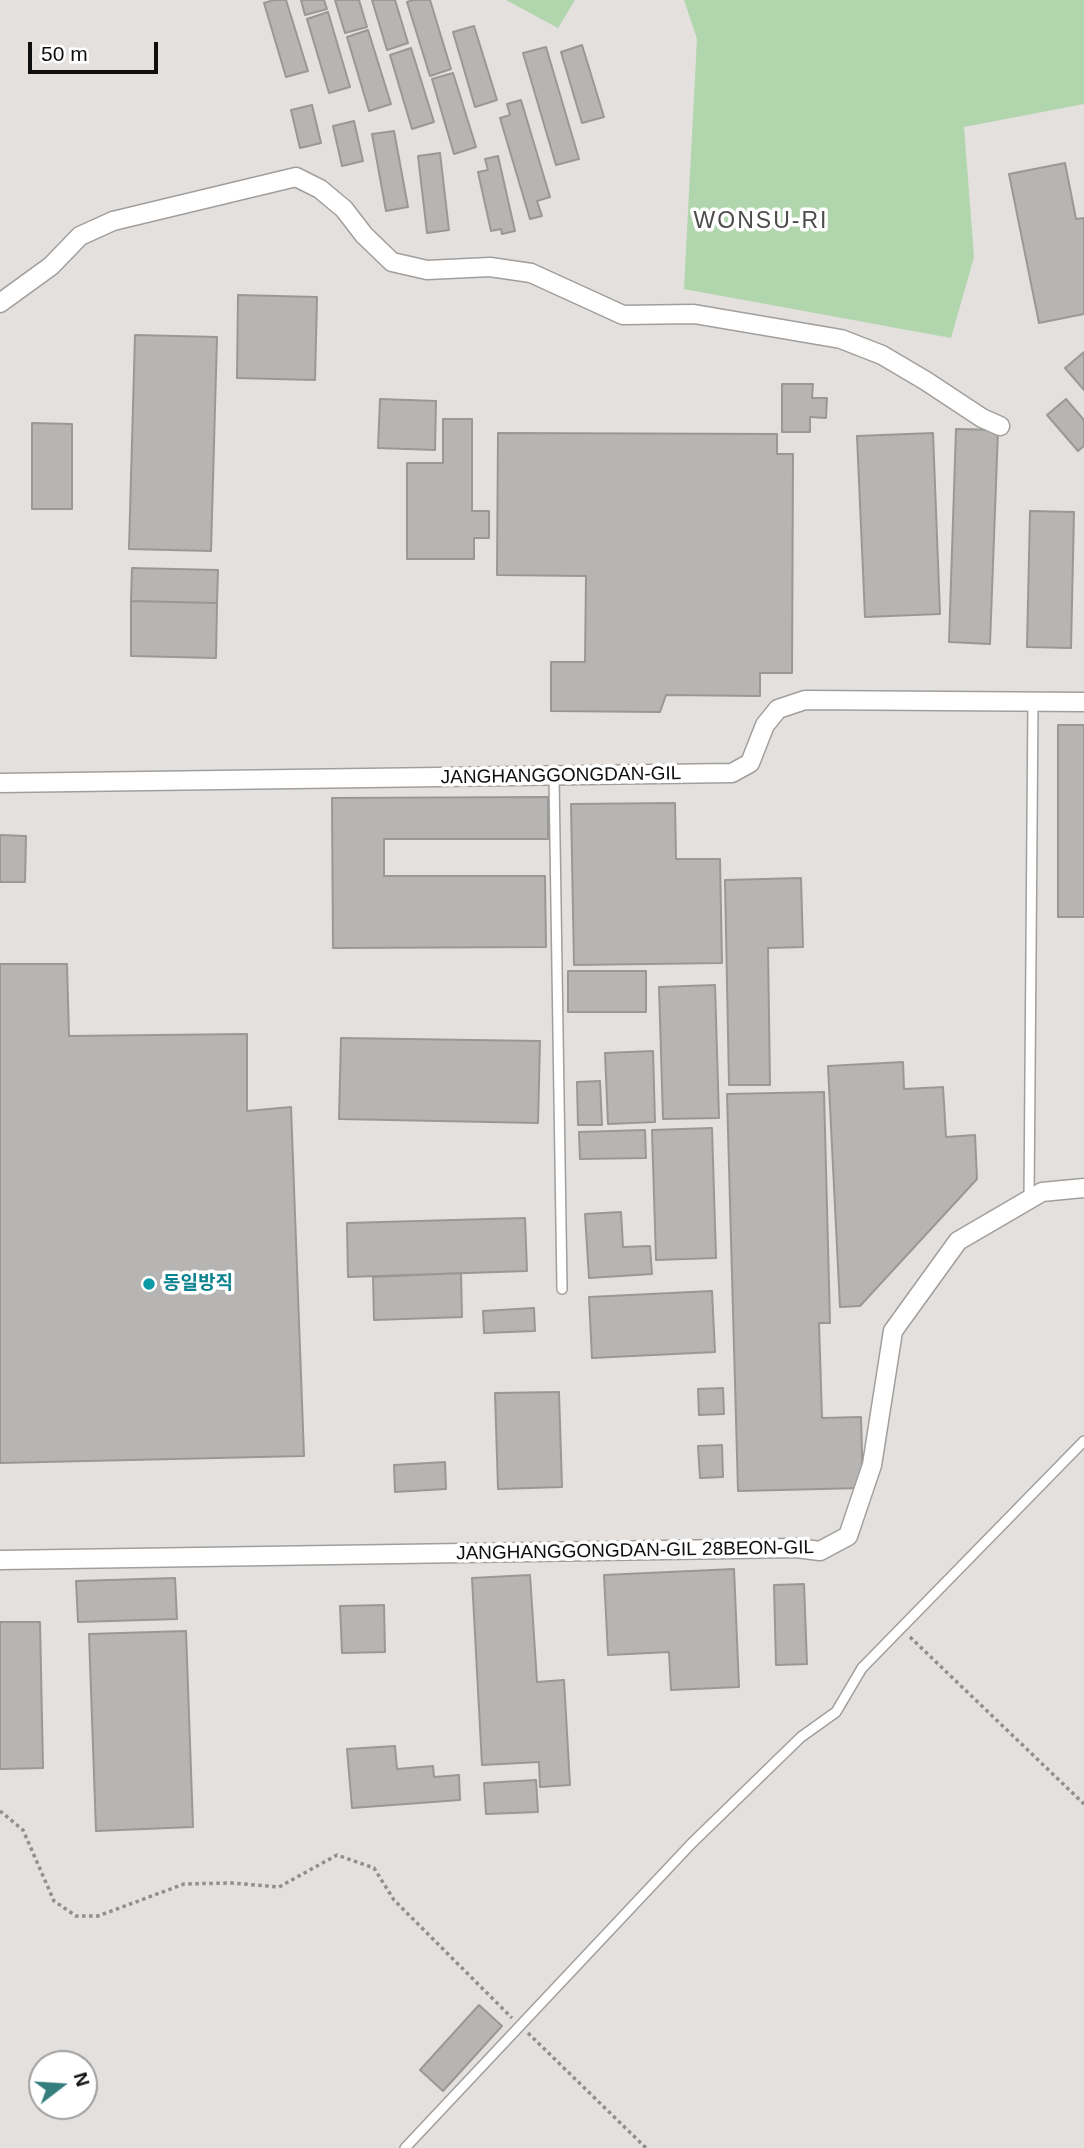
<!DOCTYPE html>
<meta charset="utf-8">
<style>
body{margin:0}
#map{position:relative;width:1084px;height:2148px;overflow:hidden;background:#e3e0de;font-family:Helvetica,sans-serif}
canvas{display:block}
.north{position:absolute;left:28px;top:2050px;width:70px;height:70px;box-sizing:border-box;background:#fff;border:2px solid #9f9f9f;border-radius:50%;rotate:73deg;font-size:19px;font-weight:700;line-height:28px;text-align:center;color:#100f0f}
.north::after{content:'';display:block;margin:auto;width:24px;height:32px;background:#357e7d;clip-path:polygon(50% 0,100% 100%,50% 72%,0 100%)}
.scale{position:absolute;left:28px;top:42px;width:130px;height:32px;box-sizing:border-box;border:4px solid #100f0f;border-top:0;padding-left:9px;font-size:21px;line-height:24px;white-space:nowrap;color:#100f0f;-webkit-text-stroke:5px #fff;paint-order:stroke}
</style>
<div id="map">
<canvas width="1084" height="2148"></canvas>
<div class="north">N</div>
<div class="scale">50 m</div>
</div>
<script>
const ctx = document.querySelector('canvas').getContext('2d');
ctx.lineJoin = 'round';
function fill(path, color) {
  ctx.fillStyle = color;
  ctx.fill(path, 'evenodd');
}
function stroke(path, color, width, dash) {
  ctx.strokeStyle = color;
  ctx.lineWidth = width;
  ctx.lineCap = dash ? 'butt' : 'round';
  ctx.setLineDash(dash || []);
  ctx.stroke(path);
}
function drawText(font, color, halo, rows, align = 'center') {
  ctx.font = font + ' Helvetica,"Noto Sans KR",sans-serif';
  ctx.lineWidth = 7;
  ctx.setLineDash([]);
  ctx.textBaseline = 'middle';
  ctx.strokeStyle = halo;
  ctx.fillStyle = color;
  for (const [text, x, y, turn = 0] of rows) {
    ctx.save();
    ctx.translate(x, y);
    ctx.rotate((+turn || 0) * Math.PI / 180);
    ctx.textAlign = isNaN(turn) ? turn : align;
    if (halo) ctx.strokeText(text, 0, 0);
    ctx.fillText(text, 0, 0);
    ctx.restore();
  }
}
fill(new Path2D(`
 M506,0h69l-17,28z
 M684,0h400v104l-120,23 10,130 -23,81 -267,-49 13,-250z`), '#b1d5ac');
const building = new Path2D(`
 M274,0h12l22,71 -22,6 -22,-74z
 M301,0h23l3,9 -22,6z
 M335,0h24l8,27 -22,6z
 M372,0h23l13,43 -21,7z
 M413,0h17l21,69 -21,7 -23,-74z
 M328,12l22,75 -21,6 -22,-74z
 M474,26l23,74 -22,7 -22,-75z
 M368,30l23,74 -22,7 -22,-74z
 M582,45l22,72 -22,6 -21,-71z
 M546,47l33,112 -23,6 -33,-112z
 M411,48l23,74 -22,7 -22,-74z
 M453,73l23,74 -22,7 -22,-75z
 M521,100l29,97 -13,4 5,15 -12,3 -30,-101 10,-3 -3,-11z
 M312,105l9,38 -21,5 -9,-38z
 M354,121l9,40 -21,5 -9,-40z
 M394,131l14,76 -22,4 -14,-77z
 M440,153l9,77 -22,3 -9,-77z
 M498,156l17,75 -13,3 -1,-5 -10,2 -13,-59 10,-2 -3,-11z
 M1065,163l11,56 8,-1v96l-45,9 -30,-149z
 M238,295l79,2 -2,83 -78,-2z
 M135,335l82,2 -6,214 -82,-2z
 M1084,352v38l-19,-22z
 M782,384h31l-1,14h15l-1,20 -16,-1v15h-28z
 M380,399l56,2 -1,49 -57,-2z
 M1066,399l18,21v26l-6,5 -31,-36z
 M443,419h29v92h17v27h-15v21h-67v-96h36z
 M32,423l40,1v85h-40z
 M956,429l42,1 -8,214 -41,-2z
 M498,433l279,1v20h16l-1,219h-32v23l-94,-1 -6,17 -109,-1v-49h34l1,-86 -89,-1z
 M933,433l7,181 -75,3 -8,-181z
 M1030,511l44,1 -3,136 -44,-1z
 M132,568l86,2 -1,33 -86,-2z
 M131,601l86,2 -1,55 -85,-2z
 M1058,725h26v192h-26z
 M548,797v42h-164v37h161l1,71 -213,1 -1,-150z
 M675,803l1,56h44l2,104 -148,2 -3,-161z
 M0,835l26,1 -1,46h-25z
 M801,878l2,69 -35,1 2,137h-41l-4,-205z
 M0,964h67l2,72 178,-2v77l44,-4 13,349 -304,7z
 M568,971h78v41h-78z
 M715,985l4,133 -56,1 -4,-132z
 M341,1038l199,3 -2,82 -199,-4z
 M653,1051l2,71 -47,2 -3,-71z
 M903,1062l1,27 39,-2 3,50 29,-2 2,44 -117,127 -20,1 -12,-241z
 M600,1081l2,44h-24l-1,-43z
 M824,1092l6,231h-11l3,95 39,-1 2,71 -125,3 -11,-397z
 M712,1128l4,130 -60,2 -4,-130z
 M645,1130l1,28 -66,1 -1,-27z
 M621,1212l2,35 27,-1 2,28 -63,4 -4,-64z
 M525,1218l2,53 -179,6 -1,-54z
 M461,1273l1,44 -88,3 -1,-43z
 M712,1291l3,61 -123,6 -3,-61z
 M534,1308l1,23 -51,2 -1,-22z
 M723,1388l1,26 -25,1 -1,-26z
 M559,1392l3,95 -64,2 -3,-96z
 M722,1445l1,32 -23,1 -2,-32z
 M445,1462l1,27 -51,3 -1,-27z
 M734,1569l5,118 -68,3 -2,-38 -61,3 -4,-80z
 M530,1575l7,107 27,-2 6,105 -30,2 -1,-25 -57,3 -10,-187z
 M175,1578l2,41 -99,3 -2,-41z
 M804,1584l3,80 -31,1 -2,-80z
 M384,1605l1,47 -43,1 -2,-47z
 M0,1622h40l3,146 -43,1z
 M186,1631l7,196 -97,4 -7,-197z
 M395,1746l2,23 36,-3 1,11 25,-2 1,25 -108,8 -5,-59z
 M536,1780l2,32 -52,2 -2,-31z
 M479,2005l23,21 -59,65 -23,-21z`);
fill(building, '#b7b5b3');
stroke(building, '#9a9896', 2);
const service = new Path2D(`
 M554,776l8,513
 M1029,1200l4,-499
 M405,2148l286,-304 110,-107 35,-25 26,-44 222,-227`);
const minor = new Path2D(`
 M0,303l51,-37 29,-30 33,-15 183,-44 24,12 24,20 20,26 28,27 35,8 63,-3 41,6 92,42 71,-1 147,25 41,16 44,26 56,37 18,8
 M0,783l732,-10 18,-10 15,-38 13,-16 27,-9 279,2
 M0,1560l796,-12 24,3 28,-15 24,-71 21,-134 65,-90 84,-49 42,-4`);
stroke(service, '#a19f9d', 12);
stroke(minor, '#a19f9d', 21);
stroke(new Path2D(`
 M910,1637l174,167
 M0,1811l23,19 31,71 22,15h22l86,-32 48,-1 47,4 58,-32 37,13 20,32 118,118
 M528,2033l118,115`), '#918f8d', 3.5, [3.5, 3.5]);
stroke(service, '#fff', 9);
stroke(minor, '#fff', 18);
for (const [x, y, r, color] of [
 [149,1284,7,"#0f9aa8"]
]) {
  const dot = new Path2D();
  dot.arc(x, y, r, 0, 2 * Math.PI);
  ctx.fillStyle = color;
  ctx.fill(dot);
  stroke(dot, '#fff', 2.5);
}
drawText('19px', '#100f0f', '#fff', [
 ["JANGHANGGONGDAN-GIL",561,776,-1],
 ["JANGHANGGONGDAN-GIL 28BEON-GIL",635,1551,-1]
]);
drawText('bold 19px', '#0d838f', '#fff', [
 ["동일방직",163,1284]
], 'left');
ctx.letterSpacing = '2px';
drawText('23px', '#4f4d4b', '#fff', [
 ["WONSU-RI",761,222]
]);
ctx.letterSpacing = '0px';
</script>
